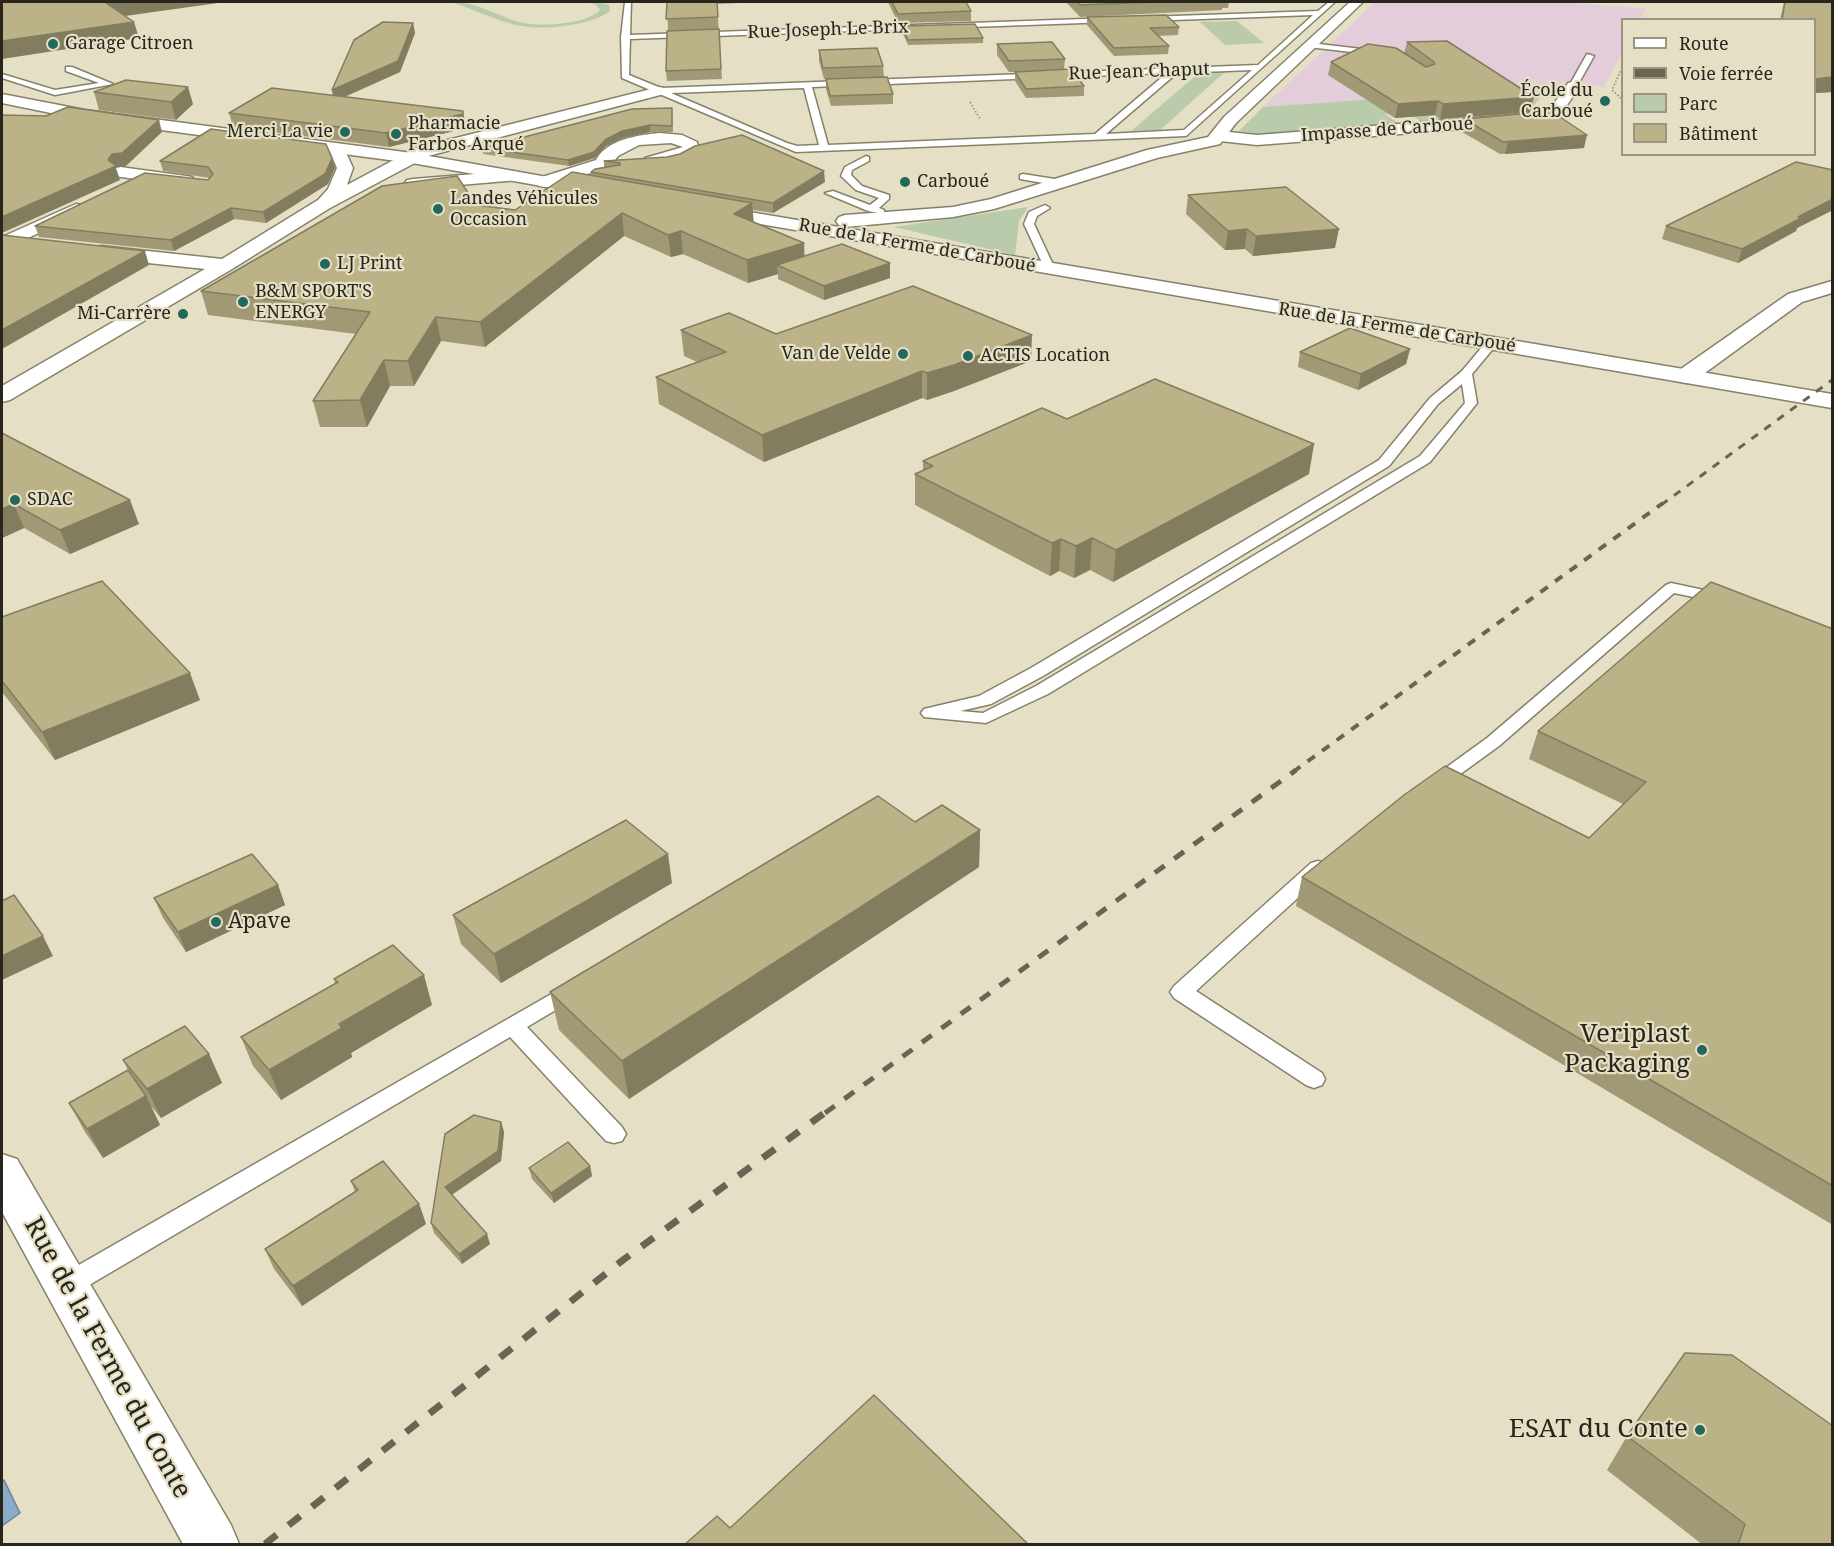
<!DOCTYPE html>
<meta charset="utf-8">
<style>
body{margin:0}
#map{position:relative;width:1834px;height:1546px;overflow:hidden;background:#e4dfc5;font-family:"Noto Serif",serif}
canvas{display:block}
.frame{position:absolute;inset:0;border:3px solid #28261c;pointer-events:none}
.legend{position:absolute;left:1621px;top:18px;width:195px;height:138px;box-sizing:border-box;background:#e4dfc5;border:2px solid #999581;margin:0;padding:8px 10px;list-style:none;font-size:18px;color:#28261c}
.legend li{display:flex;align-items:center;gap:12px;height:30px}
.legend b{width:30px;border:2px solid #999581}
</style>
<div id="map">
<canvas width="1834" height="1546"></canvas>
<div class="frame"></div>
<ul class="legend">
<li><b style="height:8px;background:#fff"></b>Route</li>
<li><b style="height:8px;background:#686555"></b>Voie ferrée</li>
<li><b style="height:16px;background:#b9cbab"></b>Parc</li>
<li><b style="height:16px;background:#bbb288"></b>Bâtiment</li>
</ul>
</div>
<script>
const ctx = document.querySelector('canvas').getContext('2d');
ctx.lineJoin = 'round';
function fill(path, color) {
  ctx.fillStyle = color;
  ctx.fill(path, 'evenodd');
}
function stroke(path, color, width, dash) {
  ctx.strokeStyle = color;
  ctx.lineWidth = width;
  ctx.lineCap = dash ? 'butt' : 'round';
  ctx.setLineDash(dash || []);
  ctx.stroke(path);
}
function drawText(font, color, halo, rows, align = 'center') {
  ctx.font = font + ' "Noto Serif",serif';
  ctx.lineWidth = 4.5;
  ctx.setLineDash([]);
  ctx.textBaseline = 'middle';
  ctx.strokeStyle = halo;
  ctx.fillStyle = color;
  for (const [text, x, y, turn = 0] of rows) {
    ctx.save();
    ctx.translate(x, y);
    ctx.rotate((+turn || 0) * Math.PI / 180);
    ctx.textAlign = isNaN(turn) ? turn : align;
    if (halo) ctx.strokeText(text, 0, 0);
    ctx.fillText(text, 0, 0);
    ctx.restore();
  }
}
fill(new Path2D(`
 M1375,2h190l81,7 -6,10 -18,1v33l-18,34 -41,-5 -5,4 -295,21z`), '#e3cdda');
fill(new Path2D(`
 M451,2c26,-1 47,15 72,21 18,4 65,1 77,-13l-4,-5 -9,-3h13l9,3 1,6c-19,15 -70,20 -94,14 -22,-5 -43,-16 -65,-23z
 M1237,21l27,22 -39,2 -25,-23z
 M1226,71l-66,59 -29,1 69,-59z
 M1544,87h4l-22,29 -103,7 -15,-10 -23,1 16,11 -138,10 -24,-4 24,-24z
 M1028,207l-9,14 -4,34 -121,-28z`), '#b9cbab');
const water = new Path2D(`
 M4,1480l16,33 -18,13v-45z`);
fill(water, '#88acc9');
stroke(water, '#6b8495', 1.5);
const service = new Path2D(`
 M625,2h6l-1,33 482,-17 4,2 -4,2 -482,17 -1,36 32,13 597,-23 55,-50 -167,6 -4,-2 4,-2 172,-6 11,-9h6l-149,134 -390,16 -174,-74 -1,-41zM1252,70l-68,60 -78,4 71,-61zM1167,73l-72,61 -267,11 -16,-58zM804,88l15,57 -22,1 -10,-3 -116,-50z
 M1311,43l67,8 4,2 -4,2 -70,-8 -1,-2z
 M1587,54l7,2 -18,32h-6l-1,-2z
 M66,67h6l41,17 -58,11 -53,-17v-4l53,16 44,-7 -33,-12z
 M866,156l3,1v4l-17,9 -1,5 11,11 27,9v4l-10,9 5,2v4l-16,-3 -43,-18 8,-2 37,14 9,-7 -23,-8 -15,-14 4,-9z
 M1023,174l38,6 5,3 -5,3 -41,-7v-4z
 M1045,205l5,3 -13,8 -3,8 21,45 -5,3 -5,-3 -21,-45 5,-12z
 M1491,340l6,4 -25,30 5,29 -47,59 -382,232 -62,29 -62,-6 -3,-4 3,-4 55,-13 52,-28 348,-208 51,-62 32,-27 25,-30zM1462,384l3,19 -45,53 -384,230 -53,27 -23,-2 31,-7 52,-28 346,-210 49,-62z
 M1671,583l56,12 3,3 -8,5 -48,-10 -175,153 -58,42h-12l-3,-4 3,-4 58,-42 179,-153z
 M1318,861l7,2 3,5 -3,5 -129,118 126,82 3,6 -3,6 -8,3 -8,-3 -132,-87 -4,-6 4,-6 137,-123z
 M574,981l7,2 4,6 -4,6 -54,32 95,100 4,7 -4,7 -8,2 -8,-2 -96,-104 -436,257 -9,3 -9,-3 -4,-8 4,-8z`);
const minor = new Path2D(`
 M1573,82l7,4 -21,31 -16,6 -286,22 -37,-4 -8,-5 8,-5 37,4 284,-22 8,-2 19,-28z
 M659,87l5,1 2,3 -2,3 -236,62 -98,52 -98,61 -222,131 -8,2v-16l203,-117 -104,-11 -7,-2 -3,-4 3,-4 7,-2 121,13 96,-59 10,-11 9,-21 -9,-21 2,-3h12l11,24 -6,17 69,-37z
 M659,133l23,2 15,7 2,8 -2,3 -46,14 -8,-5 2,-4 38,-11 -12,-4 -32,2 -21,11 -8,11 -65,20 -6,-1 -3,-4 3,-4 57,-18c10,-20 42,-25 63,-27z
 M113,166l73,10 6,1 3,4 -3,4 -6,1 -79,-11 -3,-4 3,-4z
 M512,171l6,1 3,4 -3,4 -105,9 -6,-1 -3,-4 3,-4 6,-1z
 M76,204l6,1 3,4 -3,4 -80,37v-13z
 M1832,281v12l-30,9 -108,79 -8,2 -8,-2 -3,-5 3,-5 110,-77z
 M2,1154l15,5 214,366 8,19h-56l-181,-332z`);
const tertiary = new Path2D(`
 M1350,2h13l-127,121 -16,21 -63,14 -163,51 -41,8 -108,10 -6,-2 -3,-4 3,-4 6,-2 108,-8 38,-8 156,-49 61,-13 16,-20z
 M2,94l83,16 327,43 186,33 6,1 3,4 -3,4 -6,1 -186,-33 -327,-43 -83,-17z
 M708,205l1124,189v14l-1130,-194 -3,-4 3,-4z`);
stroke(service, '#868169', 3);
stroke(minor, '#868169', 3);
stroke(tertiary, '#868169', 3);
stroke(new Path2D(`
 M1622,68l-10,22 10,9
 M970,102l10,17`), '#8d8977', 1.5, [1.5, 2]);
fill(service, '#fff');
fill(minor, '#fff');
fill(tertiary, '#fff');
stroke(new Path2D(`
 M1661,505l171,-125`), '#686555', 3, [8, 8]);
stroke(new Path2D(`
 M1293,772l370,-269`), '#686555', 4, [9, 9]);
stroke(new Path2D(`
 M825,1113l471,-343`), '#686555', 5, [12, 12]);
stroke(new Path2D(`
 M265,1544l358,-284 204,-149`), '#686555', 7, [15, 15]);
fill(new Path2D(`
 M667,2h74v1l-24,1 5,75 -55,2 -1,-10 2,-40z
 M888,2h78l5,9v10l-73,2z
 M1066,2h183h-20l-1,6h-6v2l-142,7z
 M1784,2h49v90l-18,1v-73h-35z
 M1087,17l92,10 -1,8 -20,1 11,10 -1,8 -54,2 -27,-31z
 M413,23l2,10 -15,39 -55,25 121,31 -77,19 -156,-20 -4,-14 104,-18z
 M902,26l81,12v5l-75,2 -6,-13z
 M1407,42l123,70 -90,7 -5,-4 -40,3 -67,-43 3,-13 73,-8z
 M997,44l68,15 -1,11 20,16v10l-58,2 -11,-17v-9h-6l-12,-17z
 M819,50l64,16 1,11 9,17v10l-62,2 -5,-17v-10h-2l-5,-18z
 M94,92l99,12 -17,16 -77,-10z
 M672,108l1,24h-23l-27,6 -17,8 -11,12 -26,8 -86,-12 -1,-6z
 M1464,119l120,29 -84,6 -38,-22z
 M332,158l3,10 -7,16 -62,39 -32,-4 -60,32 -135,-14 -4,-11 173,-46 2,-2 -47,-7 -3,-10z
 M604,161l221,21 -52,31 -20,-3v12l51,21v13l86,22 -66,22 -46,-21v-5l-30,9 -65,-29 -12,3 -47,-21 -139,111 -44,-6 -27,45h-24l-23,41h-47l-7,-26 43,-67 -148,-19 -7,-24 275,-86 39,5 76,-34v-4l13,-4z
 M1833,170v40l-36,18 -1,3 -58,32 -76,-24 4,-13z
 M1188,195l147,53 -82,8 -8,-7 -20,1 -39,-36z
 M681,330l95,4 255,27 -77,30 -27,9 -5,-2 -158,64 -105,-58 -3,-27 41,-15 -13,-6z
 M1410,349l-4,15 -48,26 -60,-23 2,-15z
 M1067,419l242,55 -196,108 -23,-12 -16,8 -15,-7 -9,5 -135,-71v-31l8,-3v-10z
 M2,433l137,91 -69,30 -46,-26 -22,10z
 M2,617l198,83 -145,60 -53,-68z
 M1833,629v596l-537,-319 6,-29 287,-39 34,-34 -94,-45 9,-28z
 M915,822l65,8 -1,37 -350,232 -70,-69 -9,-38z
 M672,883l-171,100 -40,-39 -8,-29z
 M278,885l7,20 -99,47 -23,-34 -9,-20z
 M334,979l98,26 -81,48 1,4 -71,43 -28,-34 -12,-29 94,-53z
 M209,1054l13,29 -61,35 -10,-12 9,19 -57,33 -18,-26 -16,-29 59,-33 -5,-10z
 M501,1122l3,10 -3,29 -49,34 38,49 -28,20 -28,-31 -3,-10z
 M590,1166l2,10 -38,27 -22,-24 -3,-11z
 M351,1181l68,23 7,20 -124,82 -28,-37 -9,-20 90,-57z
 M1627,1436l206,109h-130l-96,-75z`), '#a19975');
fill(new Path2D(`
 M115,2h110l-114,16 -5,-15z
 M134,22l5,16 -137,21v-18z
 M413,23l2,10 -15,39 -66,29 -2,-11z
 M1833,77v15l-18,1v-14z
 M188,87l5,17 -17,16 -5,-18z
 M1534,97l-4,15 -90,7 3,-15z
 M1438,101l-3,14 -40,3 3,-14z
 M463,111l3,17 -77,19 -3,-14z
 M159,120l3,12 -36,34 -10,2 4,12 -118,53v-16l110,-63z
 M650,125v7l-27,6 -17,8 -11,12 -26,8 -1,-6 37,-20 17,-9z
 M1587,135l-3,13 -79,6 3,-12z
 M332,158l3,10 -7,16 -62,39 -3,-11z
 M824,171l1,11 -52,31v-10z
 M1833,199v11l-36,18 -1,3 -58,32 4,-14 56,-32z
 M752,203l2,22 -20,-11z
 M231,208l3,11 -60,32 -3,-11z
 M622,213l2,23 -139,111 -5,-25z
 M1247,229l-2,20 -20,1 3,-19z
 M1339,229l-4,19 -82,8 3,-20z
 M681,231l2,23 -12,3 -3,-22z
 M804,243l1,23 -28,-1 1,9 -30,9 -1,-23z
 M145,251l4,14 -147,84v-19z
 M890,263v15l-66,22v-14z
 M436,317l5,24 -27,45 -6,-25z
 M1032,335l-1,26 -77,30 -27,9v-27z
 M1410,349l-4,15 -48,26 3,-16z
 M384,360l6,26 -23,41 -7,-27z
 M922,371v27l-158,64 -2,-27z
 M1314,444l-5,30 -196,108 3,-32z
 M130,500l9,24 -69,30 -10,-24z
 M14,504l10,24 -22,10v-29z
 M1092,538l-2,32 -16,8 2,-32z
 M1061,539l-2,32 -9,5 2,-33z
 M190,673l10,27 -145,60 -13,-28z
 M980,830l-1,37 -350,232 -7,-38z
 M668,854l4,29 -171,100 -7,-29z
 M278,885l7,20 -99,47 -8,-20z
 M43,936l10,20 -51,24v-24z
 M424,975l8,30 -81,48 1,4 -71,43 -12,-30 70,-46z
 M209,1054l13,29 -61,35 -14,-29z
 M146,1096l14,29 -57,33 -16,-29z
 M501,1122l3,10 -3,29 -53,36 -3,-10z
 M590,1166l2,10 -38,27 -3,-10z
 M419,1204l7,20 -124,82 -9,-20z
 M487,1234l3,10 -28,20 -3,-10z`), '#837d5f');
const building = new Path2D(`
 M2,2h113l-9,1 28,19 -132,19z
 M667,2h50l1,15 -52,2z
 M892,2h74l5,9 -73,3z
 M1077,2h79l-76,3z
 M1785,2h48v75l-18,2v-59h-33z
 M1166,15l13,12 -29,1 19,18 -55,2 -27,-31z
 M383,22l30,1 -15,38 -66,29 22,-50z
 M975,24l8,14 -75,2 -6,-14z
 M719,29l2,40 -55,2 1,-40z
 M1447,41l87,56 -91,7 -5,-3 -40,3 -67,-42 37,-18 28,4 30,19 9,-3 -1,-2 -27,-20z
 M1052,42l13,17 -56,2 -12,-17z
 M877,48l6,18 -60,2 -4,-18z
 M1071,69l13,17 -58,3 -11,-17z
 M887,77l6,17 -63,2 -4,-17z
 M126,80l62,7 -17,15 -77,-10z
 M272,88l191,23v3l-77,19 -157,-20z
 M68,107l91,13 -37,33 -10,1 -4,6 8,6 -114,51v-102l44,1z
 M672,108v18l-22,-1 -28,6 -17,9 -11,12 -26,8 -86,-12 150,-39z
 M1551,111l36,24 -84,7 -39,-23z
 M211,129l115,15 6,14 -7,16 -62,38 -32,-4 -60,32 -136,-14 110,-53 63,7 5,-6 -5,-7 -48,-6z
 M742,135l82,36 -51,32 -182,-31 4,-3 25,-4v-2l-16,-2 63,-4 13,-3 15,-8z
 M1796,162l37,8v29l-35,18 3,1 -59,31 -76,-23z
 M572,172l180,31 -18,11 70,29 -57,17 -66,-29 -13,4 -46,-22 -142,109 -44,-5 -28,44 -24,-1 -24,40 -47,1 57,-89 -169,-21 181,-105 75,-10 19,29 39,5z
 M1286,187l53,42 -83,7 -9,-7 -19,2 -40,-36z
 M2,235l143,16 -143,79z
 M842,244l48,19 -66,23 -47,-21z
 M913,286l119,49 -78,30 -27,8 -5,-2 -160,64 -106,-58 70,-25 -45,-22 48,-17 47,21z
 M1350,328l60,21 -49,25 -61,-22z
 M1155,379l159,65 -198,106 -24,-12 -16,8 -15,-7 -9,4 -137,-69 18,-8 -10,-5 119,-53 25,11z
 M2,433l128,67 -70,30 -46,-26 -12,5z
 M102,581l88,92 -148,59 -40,-51v-64z
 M1711,582l122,47v557l-531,-309 102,-82 41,-29 144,72 57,-56 -108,-51z
 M878,796l37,26 27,-17 38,25 -358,231 -72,-69z
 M626,820l42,34 -174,100 -41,-39z
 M252,854l26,31 -100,47 -24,-34z
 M14,895l29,41 -41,20v-55z
 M393,945l31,30 -85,49 3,4 -73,42 -28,-33 97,-55 -4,-3z
 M185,1026l24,28 -62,35 -24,-29z
 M128,1070l18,26 -59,33 -18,-26z
 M474,1115l27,7 -3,29 -53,36 42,47 -28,20 -28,-31 14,-89z
 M568,1142l22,24 -39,27 -22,-25z
 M383,1161l36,43 -126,82 -28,-37 93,-59 -7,-9z
 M1685,1353l47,2 101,71v119h-95l7,-21 -118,-88z
 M874,1395l155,150h-345l33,-29 13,12z`);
fill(building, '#bbb288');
stroke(building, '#837d5f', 1.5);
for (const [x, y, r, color] of [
 [53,44,6,"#22685b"],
 [1605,101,6,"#22685b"],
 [345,132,6,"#22685b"],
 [396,134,6,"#22685b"],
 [905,182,6,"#22685b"],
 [438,209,6,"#22685b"],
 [325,264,6,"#22685b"],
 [243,302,6,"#22685b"],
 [183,314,6,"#22685b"],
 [903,354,6,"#22685b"],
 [968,356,6,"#22685b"],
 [15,500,6,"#22685b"],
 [216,922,6,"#22685b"],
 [1702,1050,6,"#22685b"],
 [1700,1430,6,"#22685b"]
]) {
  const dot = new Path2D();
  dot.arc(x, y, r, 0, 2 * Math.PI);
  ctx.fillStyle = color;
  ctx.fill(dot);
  stroke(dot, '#e4dfc5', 2);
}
drawText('18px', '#28261c', '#e4dfc5', [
 ["Rue Joseph Le Brix",828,30,-2],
 ["Rue Jean Chaput",1139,72,-2],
 ["Impasse de Carboué",1387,130,-4],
 ["Rue de la Ferme de Carboué",917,246,10],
 ["Rue de la Ferme de Carboué",1397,328,9]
]);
drawText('18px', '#28261c', '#e4dfc5', [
 ["Garage Citroen",65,44],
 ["École du",1593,91,"right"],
 ["Carboué",1593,112,"right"],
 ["Pharmacie",408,124],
 ["Farbos Arqué",408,145],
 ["Merci La vie",333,132,"right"],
 ["Carboué",917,182],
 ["Landes Véhicules",450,199],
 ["Occasion",450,220],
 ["LJ Print",337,264],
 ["B&M SPORT'S",255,292],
 ["ENERGY",255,313],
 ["Mi-Carrère",171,314,"right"],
 ["Van de Velde",891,354,"right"],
 ["ACTIS Location",980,356],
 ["SDAC",27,500]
], 'left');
drawText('21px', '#28261c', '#e4dfc5', [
 ["Apave",228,922]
], 'left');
drawText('26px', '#28261c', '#e4dfc5', [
 ["Veriplast",1690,1035],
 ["Packaging",1690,1065],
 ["ESAT du Conte",1688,1430]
], 'right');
drawText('26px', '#28261c', '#e4dfc5', [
 ["Rue de la Ferme du Conte",107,1358,61]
]);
</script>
